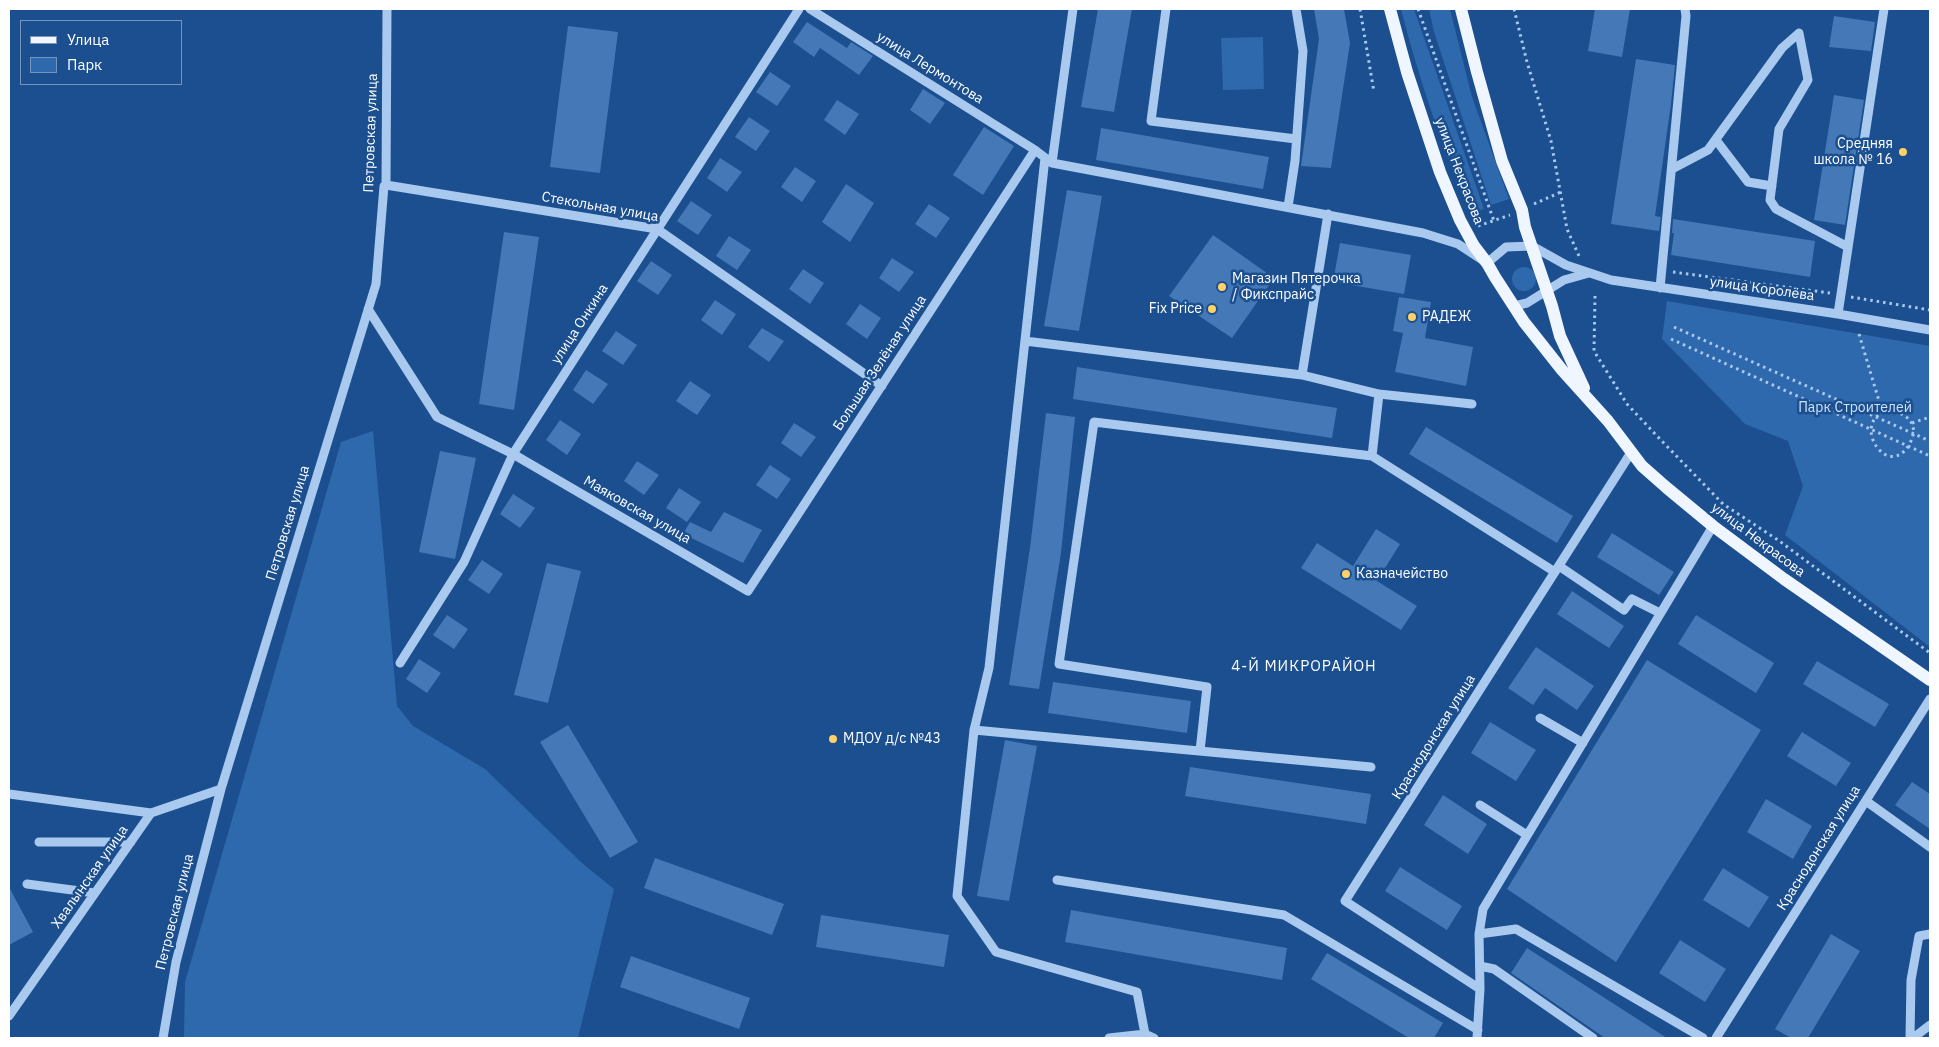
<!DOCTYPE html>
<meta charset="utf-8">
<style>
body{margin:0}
#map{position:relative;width:1939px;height:1047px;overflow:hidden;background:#1b4f8f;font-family:"IBM Plex Sans",sans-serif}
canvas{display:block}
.frame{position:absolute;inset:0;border:10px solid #fff;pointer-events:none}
.legend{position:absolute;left:20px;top:20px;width:162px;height:65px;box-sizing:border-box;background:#1b4f8f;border:1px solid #7695bc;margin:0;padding:6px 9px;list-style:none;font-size:15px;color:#fff}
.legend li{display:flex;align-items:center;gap:10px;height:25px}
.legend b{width:25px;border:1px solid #7695bc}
</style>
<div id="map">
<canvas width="1939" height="1047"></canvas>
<div class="frame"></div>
<ul class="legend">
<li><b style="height:6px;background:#f0f6ff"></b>Улица</li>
<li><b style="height:14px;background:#2e69ad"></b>Парк</li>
</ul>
</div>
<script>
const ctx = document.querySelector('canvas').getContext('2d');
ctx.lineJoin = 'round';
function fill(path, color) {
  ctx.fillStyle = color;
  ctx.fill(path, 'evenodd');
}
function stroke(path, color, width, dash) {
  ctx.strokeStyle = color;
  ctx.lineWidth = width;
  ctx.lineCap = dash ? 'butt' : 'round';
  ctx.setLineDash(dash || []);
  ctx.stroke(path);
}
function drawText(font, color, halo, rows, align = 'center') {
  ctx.font = font + ' "IBM Plex Sans",sans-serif';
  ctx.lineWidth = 5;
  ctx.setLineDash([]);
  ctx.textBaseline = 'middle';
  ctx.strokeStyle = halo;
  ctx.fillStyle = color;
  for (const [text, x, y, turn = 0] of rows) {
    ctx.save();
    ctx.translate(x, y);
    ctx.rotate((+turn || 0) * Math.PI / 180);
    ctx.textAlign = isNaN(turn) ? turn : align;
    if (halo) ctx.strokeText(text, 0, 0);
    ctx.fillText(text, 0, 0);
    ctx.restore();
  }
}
fill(new Path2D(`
 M1401,9h13l70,200 -14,5c-28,-67 -51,-135 -69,-205z
 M1429,9h21l22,88 37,102 -18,6 -57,-173z
 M1263,37l1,52 -41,1 -2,-52z
 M1512 279a12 12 0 1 1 24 0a12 12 0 1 1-24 0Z
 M1667,301l263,45v301l-145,-112 18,-49 -15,-45 -43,-17 -83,-85z
 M373,431l24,275 16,20 72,43 98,95 31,25 -36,149h-394l1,-56 156,-540z`), '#2e69ad');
fill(new Path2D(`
 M1098,9h34l-18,103 -33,-5z
 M1314,9h30l6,34 -19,125 -30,-2 18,-127z
 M1595,9h35l-8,48 -34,-6z
 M1834,16l41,6 -4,29 -42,-4z
 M807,22l40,26 4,-6 22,14 -14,19 -39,-27 -6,9 -21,-15z
 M568,26l50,6 -18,141 -50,-6z
 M1636,59l39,6 -4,39 -16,112 6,1 -2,14 -48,-7z
 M770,72l21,14 -14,20 -21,-14z
 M923,89l22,14 -15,21 -20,-14z
 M1834,95l30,5 -19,125 -31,-5z
 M837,100l22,14 -14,21 -21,-15z
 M749,117l21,14 -14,20 -21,-14z
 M984,127l30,19 -31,49 -30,-20z
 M1101,128l168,29 -6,32 -167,-29z
 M720,158l22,14 -15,20 -20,-14z
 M795,167l21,14 -14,21 -21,-15z
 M846,184l28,19 -24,39 -28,-20z
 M1067,190l35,6 -23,135 -35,-5z
 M691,201l21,14 -14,20 -21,-14z
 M929,204l21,14 -14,20 -21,-14z
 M1673,219l142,22 -5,36 -139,-22 3,-22h-2z
 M504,232l35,5 -25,173 -35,-6z
 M1213,235l61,43 -42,60 -63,-42z
 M729,236l22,14 -14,20 -21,-14z
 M1340,243l71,12 -7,39 -71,-12z
 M892,258l22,14 -15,20 -20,-14z
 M651,261l21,14 -14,20 -21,-14z
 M803,269l21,14 -14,21 -21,-15z
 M1399,297l32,5 -6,36 48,9 -7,39 -71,-14 8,-39 -10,-2z
 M715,300l21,14 -14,21 -21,-15z
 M860,304l21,14 -14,21 -21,-15z
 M762,328l22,13 -15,21 -21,-15z
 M616,331l21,14 -14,20 -21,-14z
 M1077,367l260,41 -5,30 -259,-39z
 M586,370l22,14 -15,20 -20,-14z
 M690,381l21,14 -14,20 -21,-14z
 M1046,413l29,4 -14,136 -22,136 -30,-4 21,-137z
 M560,420l21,14 -14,21 -21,-15z
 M794,423l22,14 -15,20 -20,-14z
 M1426,427l147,89 -16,27 -148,-89z
 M440,451l36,7 -21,101 -36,-7z
 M637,461l22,14 -15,20 -20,-14z
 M770,465l21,14 -14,20 -21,-14z
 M679,488l22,14 -14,20 -21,-14z
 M513,494l22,14 -15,20 -20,-14z
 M724,512l38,18 -19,33 -60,-29 7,-12 21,10z
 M1376,529l24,15 -23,37 40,25 -16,24 -100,-62 16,-25 36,23z
 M1612,533l62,39 -15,23 -62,-38z
 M482,560l21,14 -14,20 -21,-14z
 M547,563l34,8 -33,132 -34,-8z
 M1572,591l52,35 -15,22 -52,-34z
 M447,615l21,14 -14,20 -21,-14z
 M1696,615l78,48 -18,30 -78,-49z
 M1536,647l58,39 -17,24 -32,-22 -12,17 -25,-17z
 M419,659l22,14 -14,20 -21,-14z
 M1647,660l114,70 -145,232 -109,-73z
 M1817,661l72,43 -14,23 -72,-43z
 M1053,682l138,19 -4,32 -139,-20z
 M1490,722l46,28 -20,31 -45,-28z
 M568,725l70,117 -28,16 -70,-116z
 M1802,732l49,31 -15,23 -49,-30z
 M1005,740l32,6 -28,155 -32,-5z
 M1190,767l181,27 -5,30 -181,-28z
 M1912,782l18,12v35l-35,-24z
 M1443,795l44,29 -19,30 -44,-29z
 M1766,799l46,27 -19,33 -46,-27z
 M655,858l129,46 -12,31 -128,-47z
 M1400,867l62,39 -15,24 -62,-39z
 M1723,868l46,29 -20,31 -46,-28z
 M9,887l24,45 -24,13z
 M1071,910l216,38 -5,32 -217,-38z
 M821,915l128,20 -5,32 -128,-20z
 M1831,934l29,17 -52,87h-17l-16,-9z
 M1680,940l46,29 -21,33 -46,-29z
 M1527,948l140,90h-62l-94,-65z
 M1327,953l116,70 -9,15h-25l-98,-59z
 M631,956l119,42 -11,31 -119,-42z`), '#4478b7');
stroke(new Path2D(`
 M1360,9l14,83
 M1418,9l76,212
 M1514,9l13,53 24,79 16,88 12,27
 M1534,204l27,-12
 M1478,226l32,-11
 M1673,272l157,21
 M1595,296l-1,55 33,53 30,32 66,68 55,36 152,113
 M1851,297l79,13
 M1674,327l256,114
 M1859,334l23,77
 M1671,339l259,117
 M1888,410c19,3 32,14 22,33 -21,40 -62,-21 -22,-33z
 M1912,423l18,-6`), '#a9c9ee', 3, [2.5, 4]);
stroke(new Path2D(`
 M810,9l225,141 17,13 371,70 35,11 29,19 19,-16 26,-1 34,19 45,15 227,34 92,16
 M1166,9l-15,112 145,18
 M1716,140l32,42 24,4
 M1045,158l-56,510 -15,62 -17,166 39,56 141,40 8,42
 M1052,163l21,-154
 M1672,169l36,-19 74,-102 17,-15 9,47 -29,49 -9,71 6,9 72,38
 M386,185l271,44 225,157
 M1288,207l7,-46 8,-110 -7,-42
 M1660,288l26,-272 -1,-7
 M1514,306l13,-3 37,-23 25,-7
 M368,309l69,108 76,37 235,137 287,-441
 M1838,314l46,-305
 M1025,341l277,34 26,-161
 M1302,375l77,19 93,10
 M1372,456l7,-62
 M1559,566l65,44 8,-11 28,14
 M400,663l64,-101 49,-108 286,-445
 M1540,718l43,25
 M974,730l397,37
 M1200,751l7,-64 -148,-23 35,-242 278,34 183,116
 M9,794l142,19
 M1866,801l64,46
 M1480,805l47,30
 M39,842h92
 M1057,880l227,35 194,115
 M27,884l68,9
 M1479,934l37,-5 187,109
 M1480,966l14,3 99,69
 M1480,989l-135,-88 287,-450
 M9,1016l142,-203 70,-24
 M163,1038l13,-76 45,-173 155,-505 8,-98 2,-1 1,-176
 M1109,1038l36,-4 9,4
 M1477,1038l3,-49 -1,-55 4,-25 230,-383
 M1716,1038l214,-339
 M1910,1038l1,-58 8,-44 11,-2
 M1913,1038l17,-13`), '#a9c9ee', 9);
stroke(new Path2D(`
 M1390,9l17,63 33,100 20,48 14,26 13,17 8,14 29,45 38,48 46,51 34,45 25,22 46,38 71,53 146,101
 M1461,9l16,63 25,89 20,49 3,17 27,79 8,30 24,52`), '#f0f6ff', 12);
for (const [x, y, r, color] of [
 [1903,152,5,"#ffd166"],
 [1222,287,5,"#ffd166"],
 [1212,309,5,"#ffd166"],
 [1412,317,5,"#ffd166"],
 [1346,574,5,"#ffd166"],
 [833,739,5,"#ffd166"]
]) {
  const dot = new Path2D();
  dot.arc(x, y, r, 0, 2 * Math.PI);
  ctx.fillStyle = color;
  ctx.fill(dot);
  stroke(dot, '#1b4f8f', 2);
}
drawText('14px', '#fff', '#1b4f8f', [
 ["улица Лермонтова",930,68,32],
 ["Петровская улица",371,133,-88],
 ["улица Некрасова",1459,171,69],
 ["Стекольная улица",600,207,10],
 ["улица Королёва",1762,289,8],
 ["улица Онкина",580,324,-57],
 ["Большая Зелёная улица",880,363,-57],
 ["Маяковская улица",637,510,30],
 ["Петровская улица",288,523,-73],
 ["улица Некрасова",1758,540,37],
 ["Краснодонская улица",1434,737,-58],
 ["Краснодонская улица",1819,848,-58],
 ["Хвалынская улица",90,877,-55],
 ["Петровская улица",175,912,-76]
]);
drawText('14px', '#fff', '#1b4f8f', [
 ["Средняя",1893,144,"right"],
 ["школа № 16",1893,160,"right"],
 ["Магазин Пятерочка",1232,279],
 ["/ Фикспрайс",1232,295],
 ["Fix Price",1202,309,"right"],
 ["РАДЕЖ",1422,317],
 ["Казначейство",1356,574],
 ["МДОУ д/с №43",843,739]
], 'left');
drawText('14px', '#cfe3fa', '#1b4f8f', [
 ["Парк Строителей",1855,408]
]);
ctx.letterSpacing = '1px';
drawText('15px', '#fff', '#1b4f8f', [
 ["4-Й МИКРОРАЙОН",1304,667]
]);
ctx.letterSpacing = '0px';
</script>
